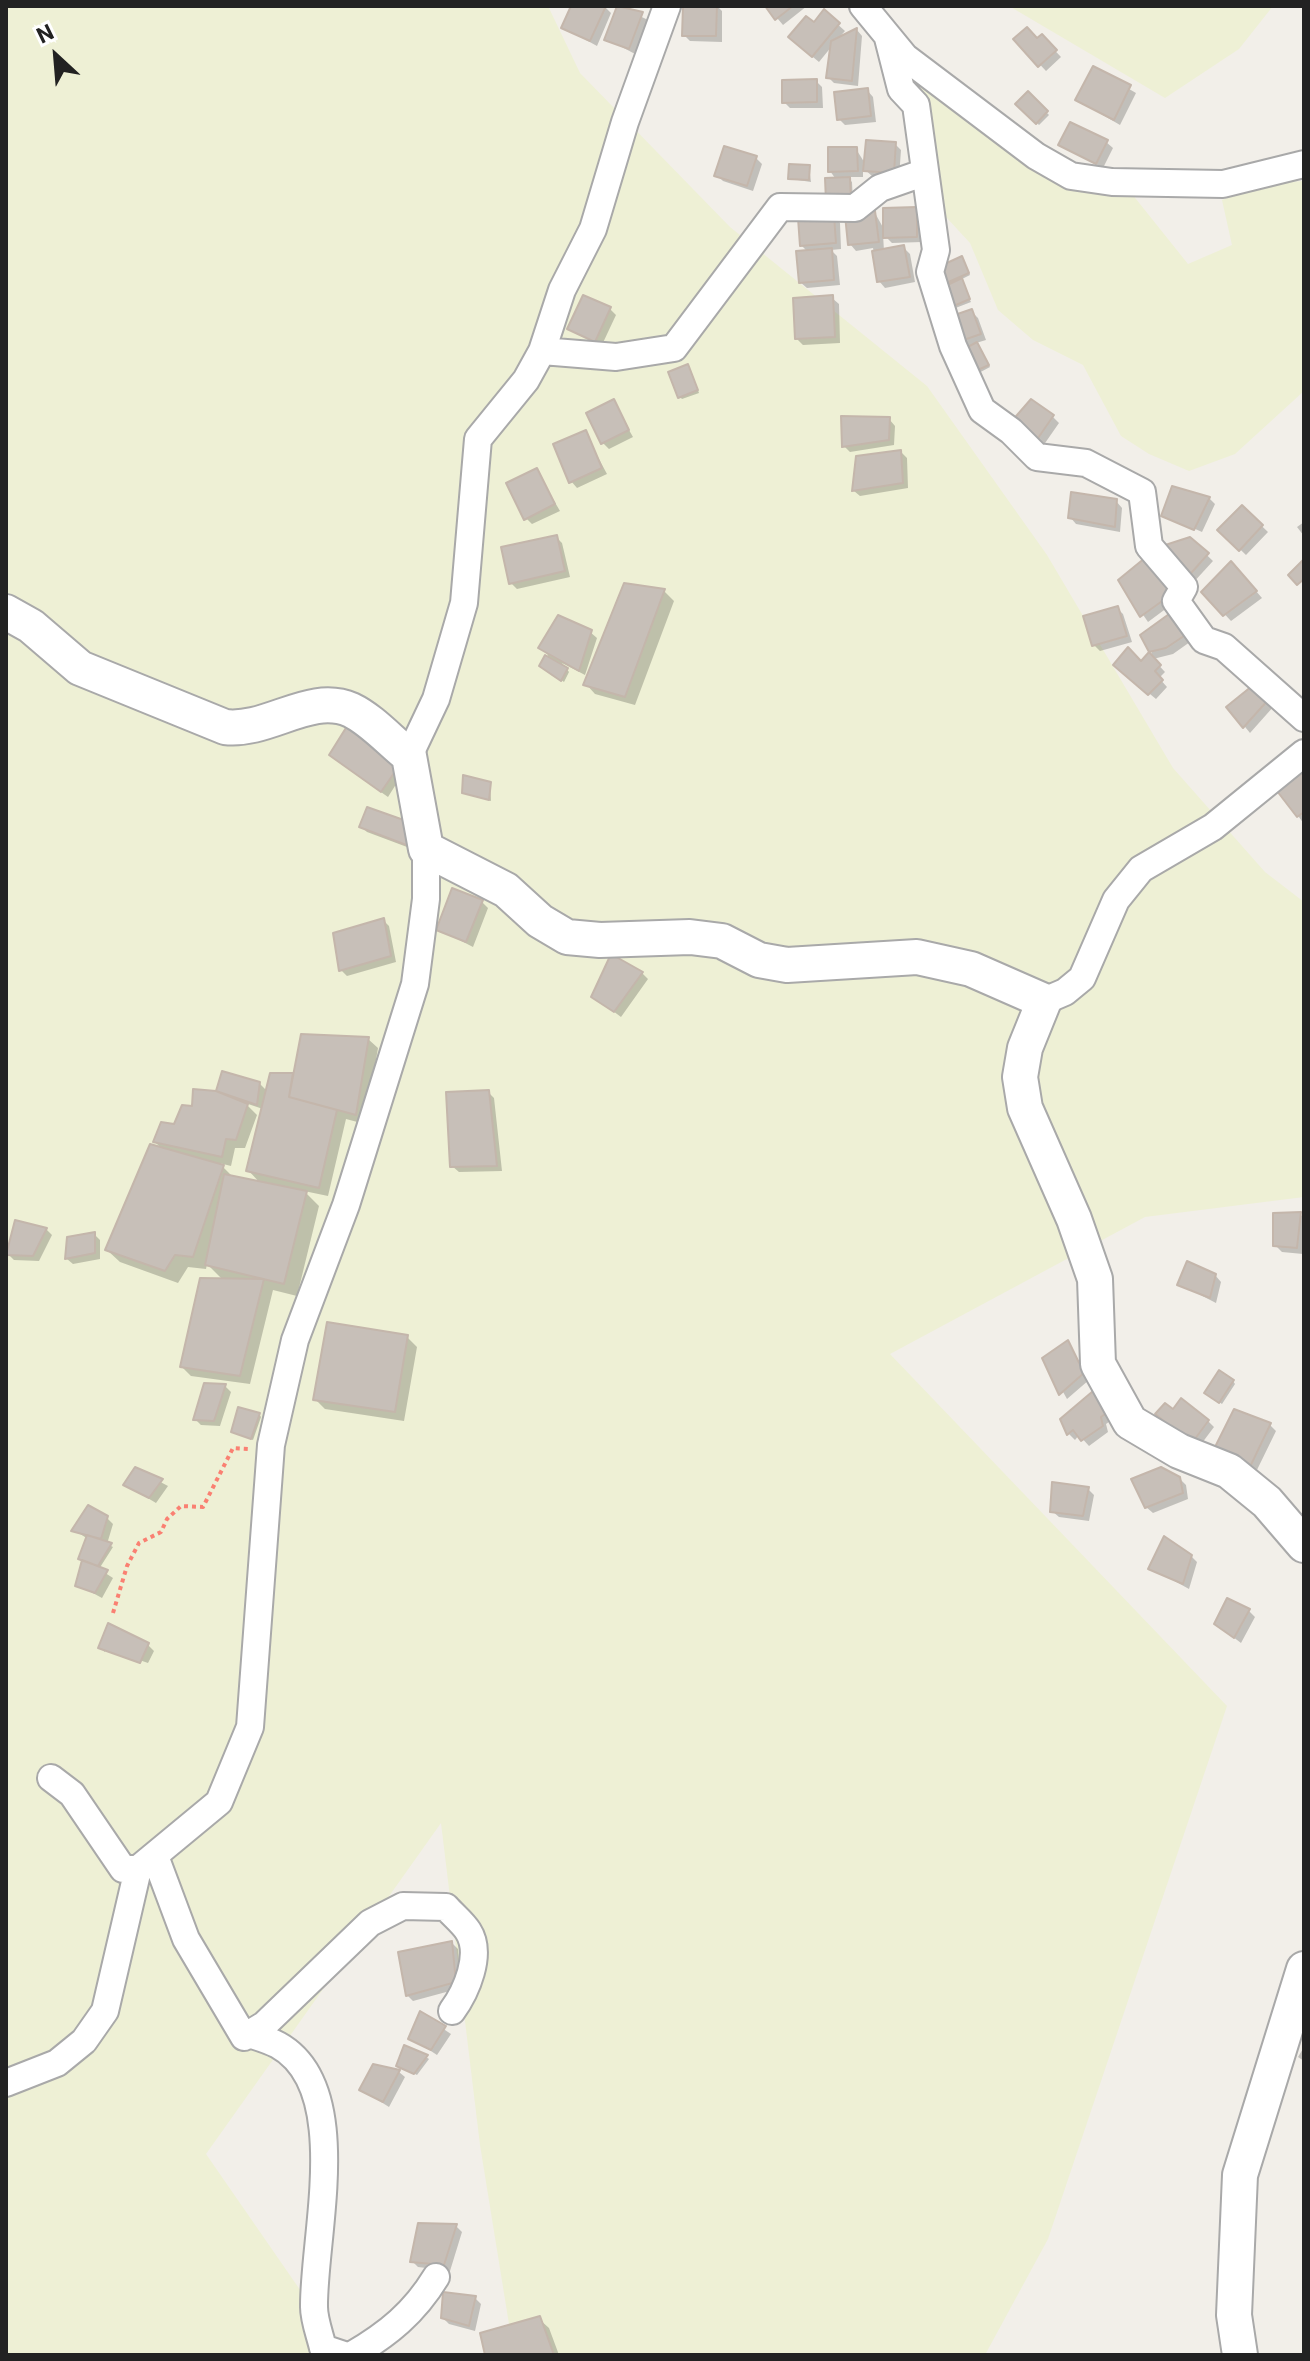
<!DOCTYPE html>
<style>
body{margin:0}
#map{position:relative;width:1310px;height:2361px;overflow:hidden;background:#f2efe9;font-family:Roboto,sans-serif}
canvas{display:block}
.frame{position:absolute;inset:0;border:8px solid #222;pointer-events:none}
.north{position:absolute;left:16px;top:16px;width:80px;height:80px;-webkit-text-stroke:6px #fff;paint-order:stroke;rotate:334deg;font-size:22px;font-weight:700;line-height:32px;text-align:center;color:#222}
.north::after{content:'';display:block;margin:auto;width:28px;height:36px;background:#222;clip-path:polygon(50% 0,100% 100%,50% 72%,0 100%)}
</style>
<div id="map">
<canvas width="1310" height="2361"></canvas>
<div class="frame"></div>
<div class="north">N</div>
</div>
<script>
const ctx = document.querySelector('canvas').getContext('2d');
ctx.lineJoin = 'round';
function fill(path, color) {
  ctx.fillStyle = color;
  ctx.fill(path, 'evenodd');
}
function stroke(path, color, width, dash) {
  ctx.strokeStyle = color;
  ctx.lineWidth = width;
  ctx.lineCap = dash ? 'butt' : 'round';
  ctx.setLineDash(dash || []);
  ctx.stroke(path);
}
fill(new Path2D(`
 M6,6h542l32,67 150,154 197,159 120,169 126,213 92,104 39,30v295l-159,20 -255,137 337,352 -179,533 -63,116h-471l-34,-210 -39,-322 -235,331 108,156 -1,45h-307z
 M1009,6h264l-34,43 -74,49z
 M912,81l64,39 156,74 56,70 44,-19 -10,-45 46,-17 36,-2v210l-69,63 -46,17 -40,-17 -28,-18 -38,-71 -50,-25 -35,-30 -28,-67 -24,-26z`), '#eef0d5');
fill(new Path2D(`
 M574,6h30l7,7 -14,33 -33,-18z
 M619,6l29,14 -13,34 -28,-15z
 M685,6h32l5,5v31l-32,-1 -6,-6z
 M767,6h40l-24,19z
 M824,12l21,19 -8,9 20,-10 5,6 -4,50 -24,-3 -6,-6 4,-31 -13,16 -23,-19z
 M1042,37l19,20 -15,14 -30,-32 21,2z
 M1093,68l43,25 -16,32 -43,-25z
 M816,81l6,6 1,21h-33l-6,-6z
 M867,90l6,7 3,25 -31,3 -6,-6z
 M1028,94l21,21 -10,10 -21,-21z
 M1106,142l7,6 -10,20 -42,-23z
 M895,144l6,6 -2,28 -27,-2 -9,-8v9h-16l5,5 1,21 -23,-32 26,-22 10,16z
 M756,158l6,6 -9,27 -30,-10 -6,-6z
 M809,167l2,15 -20,-3z
 M916,209l6,6v27l-30,1 -9,-9 1,17 19,-4 7,7 5,28 -30,6 -6,-7 -6,-33 -17,3 -6,-7 25,-31 10,18z
 M834,217l6,6 1,26 -10,1 6,6 3,29 -33,3 -7,-6 8,-30 -7,-7z
 M964,261l6,14 -10,5 11,22 -18,7 -8,-26z
 M832,298l7,6 1,39 -37,2 -6,-6z
 M610,309l6,6 -15,32 -31,-18z
 M972,312l6,6 8,22 -10,3 14,24 -15,8 -16,-35z
 M690,369l9,24 -17,6 -2,-2z
 M613,402l20,35 -24,12 -6,-6z
 M1053,417l6,6 -16,23 -23,-18z
 M889,419l6,7 -1,19 -44,7 -6,-6z
 M585,433l22,41 -30,14 -6,-7z
 M901,452l6,6 1,30 -48,8 -6,-5z
 M536,470l24,41 -28,13 -6,-6z
 M1209,498l6,6 -13,28 -38,-17z
 M1116,501l6,7 -2,24 -44,-8 -6,-7z
 M1242,507l26,25 -22,23 -26,-25z
 M1304,522v14l-7,-9z
 M556,537l6,6 8,34 -53,12 -6,-6z
 M1190,539l23,22 -21,23 -32,-35z
 M1237,569l25,29 -31,23 -27,-29z
 M1120,581l63,15 -35,26z
 M664,591l10,10 -39,104 -40,-11 -9,-10z
 M1117,608l6,6 9,28 -32,9 -6,-6z
 M1176,611l21,26 -24,17 -20,5 12,13 -6,6 8,9 -11,12 -34,-28 19,-8 11,-10 -9,-17z
 M590,632l7,6 -12,37 -23,-12 7,9 -5,10 -23,-16 7,-11 -8,-7z
 M1252,688l22,18 -24,27 -21,-26z
 M337,761l68,9 -17,27z
 M1304,774v50l-24,-33z
 M490,784l1,17 -27,-9z
 M369,809l46,41 -48,-18 -6,-6z
 M482,902l6,6 -15,39 -35,-18z
 M383,920l6,6 7,36 -49,14 -6,-6z
 M642,973l6,6 -27,38 -28,-21z
 M368,1039l10,9 -13,76 -19,-5 -18,77 -24,-5 15,15 -22,90 -24,-6 -23,94 -59,-8 -9,-9 41,-87 -16,-16 -1,5 -18,-2 -10,16 -58,-21 -13,-12 56,-100 -8,-8 63,-49 6,-20 35,10 8,8 4,-16h24zM245,1103l18,6 -15,61 13,14 -27,-6 -15,-15 12,3 4,-18h10l12,-33z
 M488,1092l6,6 8,73 -43,1 -7,-6z
 M1300,1214l4,4 -1,36 -21,-2 -7,-7z
 M46,1229l6,6 -13,26 -25,-1 -6,-6z
 M94,1234l6,6v19l-27,5 -6,-5z
 M1215,1275l6,7 -5,21 -37,-19z
 M407,1337l10,10 -13,74 -79,-12 -10,-10z
 M1068,1342l21,38 -22,19 -23,-41z
 M1233,1381l2,3 -13,20 -13,-9z
 M206,1385l19,1 6,6 -11,34 -19,-1 -6,-6z
 M1099,1389l17,28 -10,7 2,8 -19,14 -10,-11 -4,5 -6,-6 -6,-14z
 M1173,1411l35,10 6,6 -15,20z
 M259,1414l2,3 -8,23 -19,-8z
 M1270,1425l6,6 -21,43 -32,-19z
 M136,1469l32,17 -12,17 -30,-18z
 M1179,1478l7,7 2,14 -35,14 -7,-6z
 M1088,1489l6,6 -5,26 -30,-4 -7,-6z
 M107,1518l6,6 -6,20 6,3 -14,22 14,9 -11,20 -24,-13 10,-46 -14,-9z
 M1191,1556l6,6 -8,27 -38,-21z
 M1249,1611l6,6 -14,26 -25,-19z
 M148,1645l6,6 -6,12 -43,-15v4l-5,-4z
 M452,1943l6,6 3,39 -48,13 -6,-6z
 M421,2014l30,20 -14,21 -26,-17z
 M1304,2047v14l-6,-4z
 M426,2057l3,2 -12,16 -18,-9z
 M399,2072l6,5 -16,30 -27,-17z
 M456,2226l6,6 -12,39 -32,-4 -6,-6z
 M475,2298l6,6 -6,27 -26,-7 -6,-6z
 M539,2319l10,9 10,27h-72z`), '#0003');
const building = new Path2D(`
 M571,6h35l-16,35 -29,-13z
 M617,6l26,6 -14,37 -25,-9z
 M683,6h34l-1,30h-34z
 M765,6h28l-18,14z
 M824,9l16,14 -28,34 -24,-20 18,-21 8,6z
 M1027,27l10,11 5,-4 15,16 -19,17 -25,-28z
 M857,28l-5,53 -26,-3 5,-37z
 M1093,66l38,19 -17,35 -39,-20z
 M817,79v23l-35,1v-23z
 M868,88l3,28 -34,4 -3,-28z
 M1028,91l20,20 -12,13 -21,-20z
 M1070,122l38,18 -12,24 -38,-19z
 M866,140l30,2 -2,31 -31,-2z
 M724,146l33,10 -10,30 -33,-10z
 M828,147h29l1,24 -30,1z
 M789,164l21,1 -1,15 -21,-1z
 M850,177l1,24 -25,1 -1,-24z
 M917,207v30l-34,1v-30z
 M875,211l4,31 -31,3 -3,-30z
 M834,215l2,28 -36,3 -2,-28z
 M904,245l6,32 -33,5 -5,-31z
 M832,248l2,32 -35,3 -3,-32z
 M962,256l7,17 -25,11 -8,-16z
 M962,278l8,21 -21,9 -8,-20z
 M583,295l28,12 -16,35 -28,-13z
 M833,295l2,42 -40,2 -2,-41z
 M972,309l9,25 -23,8 -9,-25z
 M977,342l12,23 -18,8 -11,-22z
 M688,364l10,26 -20,8 -10,-26z
 M614,399l15,31 -28,14 -15,-31z
 M1031,399l23,16 -18,26 -25,-19z
 M841,416l49,1 -1,23 -47,7z
 M586,430l16,38 -33,15 -16,-39z
 M901,450l2,33 -51,8 4,-35z
 M537,468l18,36 -31,16 -18,-37z
 M1172,486l38,11 -16,33 -33,-14z
 M1071,492l46,7 -2,28 -47,-9z
 M1242,505l21,20 -24,26 -22,-21z
 M557,535l8,36 -56,13 -8,-37z
 M1190,537l19,16 -24,27 -29,-32z
 M1151,553l28,36 -39,28 -22,-37z
 M1304,559v20l-7,6 -9,-10z
 M1231,561l26,30 -34,25 -22,-24z
 M624,583l41,6 -40,108 -42,-12z
 M1118,606l9,30 -35,10 -9,-30z
 M1176,609l17,21 -27,18 -17,4 -9,-17z
 M558,615l34,15 -13,41 -41,-23z
 M1128,647l13,14 8,-9 12,13 -6,6 8,9 -15,15 -35,-30z
 M545,655l23,13 -7,13 -22,-15z
 M1252,686l17,13 -26,29 -17,-21z
 M349,723l52,40 -20,29 -52,-37z
 M1304,771v41l-7,5 -20,-26z
 M463,775l28,7 -2,18 -27,-7z
 M367,807l48,17 -6,22 -50,-19z
 M452,888l31,12 -17,42 -30,-12z
 M384,918l7,38 -52,15 -6,-38z
 M611,954l32,18 -29,40 -23,-15z
 M301,1034l68,3 -13,78 -67,-18z
 M222,1071l38,11 -3,23 -41,-14z
 M270,1073h23l-4,24 48,13 -18,78 -73,-17z
 M193,1089l23,2 32,13 -12,36 -10,-1 -4,18 -69,-15 8,-20 13,2 8,-19 10,1z
 M489,1090l8,76 -47,1 -4,-75z
 M150,1144l74,21 -31,92 -18,-2 -10,16 -60,-21z
 M224,1174l83,17 -23,93 -79,-19z
 M1301,1212l-4,36 -24,-2v-33z
 M15,1220l32,8 -14,28 -27,-1z
 M95,1232v21l-30,6 2,-22z
 M1187,1261l29,13 -6,24 -33,-13z
 M200,1278l64,1 -24,97 -60,-9z
 M327,1322l81,13 -13,77 -82,-12z
 M1068,1340l16,33 -25,22 -17,-37z
 M1219,1370l15,10 -15,23 -15,-10z
 M204,1383l22,1 -12,37 -21,-1z
 M1099,1386l12,24 -10,7 2,9 -22,15 -8,-11 -6,5 -7,-16z
 M1181,1398l28,22 -17,23 -37,-29 10,-11 8,6z
 M238,1407l22,6 -9,26 -20,-7z
 M1234,1409l37,14 -22,46 -35,-20z
 M135,1467l28,12 -14,19 -26,-13z
 M1161,1467l19,10 3,16 -38,15 -14,-29z
 M1052,1482l37,5 -6,29 -33,-4z
 M88,1505l20,11 -7,23 -30,-8z
 M87,1535l25,8 -14,23 -20,-7z
 M1164,1536l28,19 -9,29 -35,-15z
 M82,1560l26,10 -13,23 -20,-7z
 M1227,1598l23,11 -16,29 -20,-14z
 M108,1623l41,20 -9,20 -42,-15z
 M452,1941l4,41 -50,14 -8,-44z
 M420,2011l26,15 -15,24 -23,-11z
 M404,2045l24,10 -14,19 -18,-8z
 M373,2064l27,6 -17,32 -24,-12z
 M418,2223l39,1 -13,41 -34,-3z
 M443,2292l33,4 -7,30 -28,-8z
 M540,2316l14,39h-69l-5,-22z`);
fill(building, '#c7bfb8');
stroke(building, '#c4b6ab', 2);
const minor = new Path2D(`
 M863,6l42,51 131,99 35,20 41,6 111,2 81,-20
 M888,38l13,51 15,16 20,145 -6,22 23,74 29,64 29,21 26,26 49,6 56,29 7,54 35,41 -8,14 28,39 20,7 80,71
 M542,351l74,6 58,-9 106,-141 75,1 25,-20 43,-15
 M409,756l27,-57 28,-96 14,-164 48,-59 16,-29 20,-61 31,-61 32,-107 42,-116
 M1044,1001l21,-9 17,-14 34,-78 25,-31 72,-42 91,-74
 M51,1778l21,16 51,75h15
 M155,1856l31,83 58,98 20,-12 106,-102 33,-17 43,1c7,8 17,16 22,24 15,23 -2,61 -16,80
 M249,2034c9,3 20,6 29,11 76,42 35,192 36,262 0,13 6,28 9,41l21,7
 M6,2083l51,-20 27,-22 21,-30 33,-142 81,-67 31,-75 21,-282 24,-105 51,-135 69,-221 11,-85v-50
 M352,2355c36,-21 62,-42 84,-78`);
const tertiary = new Path2D(`
 M6,612l25,14 49,42 145,59c44,5 85,-35 126,-17 21,10 40,32 58,46l17,93 80,41 34,31 27,16 33,3 90,-3 32,4 37,19 28,5 130,-8 54,12 73,32 -19,47 -5,29 5,31 49,111 21,60 3,85 32,58 49,29 50,20 38,31 37,43
 M1240,2355l-6,-40 6,-140 64,-206`);
stroke(minor, '#a9a9a9', 30);
stroke(tertiary, '#a9a9a9', 38);
stroke(new Path2D(`
 M113,1613l14,-47 12,-23 22,-11 6,-13 14,-13 22,1 30,-59 16,1`), '#fa8072', 4, [4, 4]);
stroke(minor, '#fff', 26);
stroke(tertiary, '#fff', 34);
</script>
